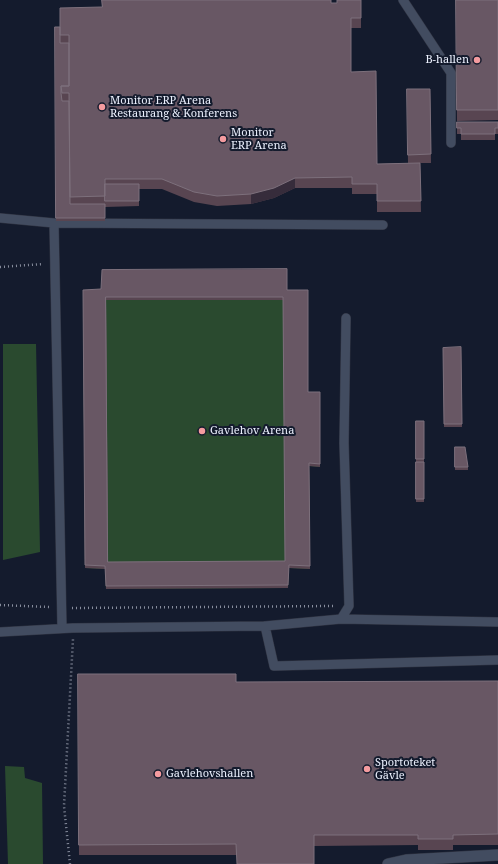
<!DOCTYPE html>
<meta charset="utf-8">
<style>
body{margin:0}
canvas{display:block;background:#141b2d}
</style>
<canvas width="498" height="864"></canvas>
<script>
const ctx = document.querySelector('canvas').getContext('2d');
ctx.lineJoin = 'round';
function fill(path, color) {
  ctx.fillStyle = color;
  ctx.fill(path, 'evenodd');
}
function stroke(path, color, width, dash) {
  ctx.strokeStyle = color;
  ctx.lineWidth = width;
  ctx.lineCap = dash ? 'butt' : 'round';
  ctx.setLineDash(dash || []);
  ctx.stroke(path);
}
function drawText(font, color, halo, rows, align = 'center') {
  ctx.font = font + ' "Noto Serif",serif';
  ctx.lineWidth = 4;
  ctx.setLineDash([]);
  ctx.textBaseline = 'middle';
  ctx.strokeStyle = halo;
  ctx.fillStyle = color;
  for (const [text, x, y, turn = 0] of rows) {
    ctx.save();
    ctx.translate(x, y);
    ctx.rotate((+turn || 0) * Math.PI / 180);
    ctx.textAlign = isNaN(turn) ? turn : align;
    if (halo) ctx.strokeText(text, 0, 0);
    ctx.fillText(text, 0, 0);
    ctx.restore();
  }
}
fill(new Path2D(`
 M83,293h204l21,101 12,73 -11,-1 1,103 -21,-1 -1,20 -182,1 -1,-20 -20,-1z
 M3,344h33l4,208 -37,8z
 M5,766l19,1 1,11 17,5 1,81h-35z`), '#2a4a2f');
const service = new Path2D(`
 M403,0l48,73v70
 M0,218l54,5 329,2
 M54,223l8,405
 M341,619l8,-13 -5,-163 2,-125
 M265,626l9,40 224,-6
 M0,632l73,-4 192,-2 76,-7 157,3`);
const minor = new Path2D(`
 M388,864l18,-4 92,-5`);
stroke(service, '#313543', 10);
stroke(minor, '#313543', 12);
stroke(new Path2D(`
 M0,267l43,-3
 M0,605l49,2
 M72,608l261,-2
 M70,864l-6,-58 9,-167`), '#888e9e', 2.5, [1, 3]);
stroke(service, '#424c60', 9);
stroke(minor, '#424c60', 11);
fill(new Path2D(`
 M361,0v28h-10v44l26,92 43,-1 1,49h-44v-18h-25v-6h-57l-21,10 -23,6 -34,2 -23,-4 -32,-13h-23v17l-34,1v14h-49l-1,-194h5l42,-20 235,-4z
 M456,0h42v120l-41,1z
 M407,89h23l1,74h-23z
 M457,122h41v12h-3v6h-34v-6h-4z
 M83,290h204l21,102h12v75l-11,-1 1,103 -21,-1 -1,20 -182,1 -1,-20 -20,-1zM106,300h177l2,261 -177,1z
 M461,347l1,80h-18l-1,-79z
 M416,421h8v81h-8z
 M455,447l13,20v3h-13z
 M78,674l158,8 262,-1v164h-45v5h-35v-5l-104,1 -78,9h-157z`), '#584551');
fill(new Path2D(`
 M295,178v10l-21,10 -23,6v-10z`), '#362c3b');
const building = new Path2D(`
 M102,0h229v3h6v-3h24v18h-10v54l25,-1 1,93 43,-1 1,38h-44v-17h-25v-7l-57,1 -21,10 -23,6 -34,2 -23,-4 -32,-13h-57v17l-35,1 -1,-104h-7l-1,-7h8v-51h-9v-27l42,-1z
 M456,0h42v110h-41z
 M55,27h5v16h9v43h-8v7l1,8h7l1,103h35v14h-49z
 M407,89h23l1,65 -23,1z
 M457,122h41v6h-3v6h-34v-6h-4z
 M105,184h34v17h-34z
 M287,269v21h21v102h12v72l-11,-1 1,103 -21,-1 -1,20 -182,1 -1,-20 -20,-1 -2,-275 18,-1 1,-19zM106,297h177l2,264 -177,1z
 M461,347l1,77h-18l-1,-76z
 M416,421h8v38h-8z
 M455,447h10l3,20h-13z
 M416,462h8v37h-8z
 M78,674h158v8l262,-1v153l-45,1v4h-35v-4h-104v29h-77l-1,-20 -157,1z`);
fill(building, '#685764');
stroke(building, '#7d707c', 1);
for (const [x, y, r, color] of [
 [477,60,4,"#f49b9f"],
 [102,107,4,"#f49b9f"],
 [223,139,4,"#f49b9f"],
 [202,431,4,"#f49b9f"],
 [367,769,4,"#f49b9f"],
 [158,774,4,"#f49b9f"]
]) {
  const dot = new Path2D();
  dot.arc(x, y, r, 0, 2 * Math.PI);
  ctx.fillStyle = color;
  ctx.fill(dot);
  stroke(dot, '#141b2d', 1.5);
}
drawText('11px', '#ecf1fe', '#141b2d', [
 ["B-hallen",469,60,"right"],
 ["Monitor ERP Arena",110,101],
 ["Restaurang & Konferens",110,114],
 ["Monitor",231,133],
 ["ERP Arena",231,146],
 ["Gavlehov Arena",210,431],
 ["Sportoteket",375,763],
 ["Gävle",375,776],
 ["Gavlehovshallen",166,774]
], 'left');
</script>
